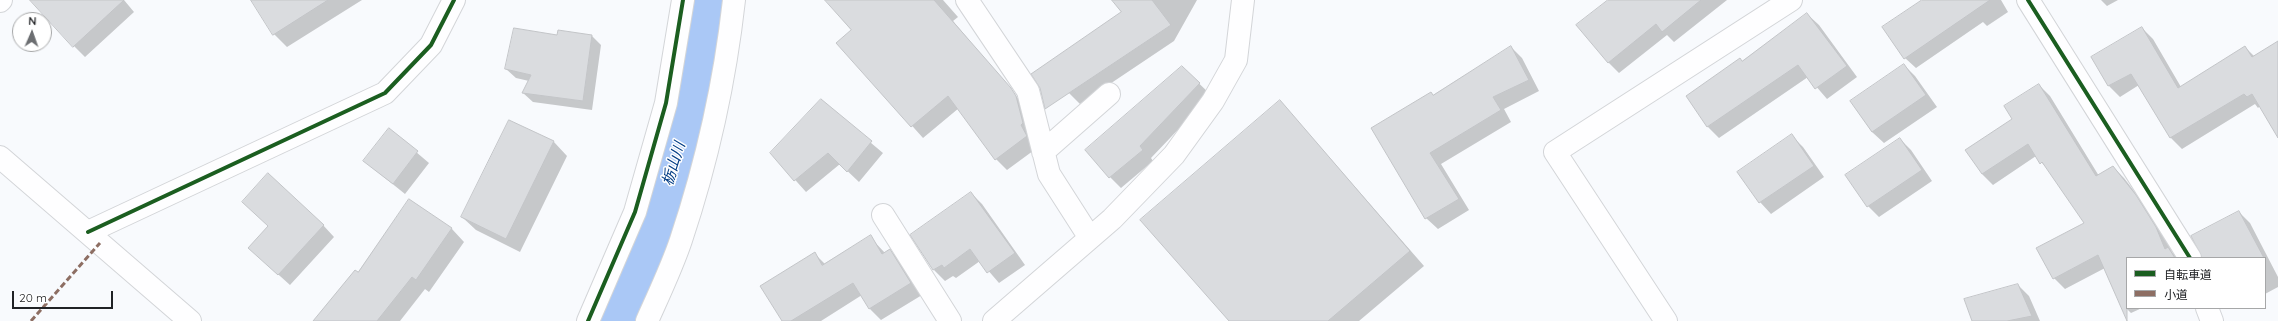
<!DOCTYPE html>
<meta charset="utf-8">
<style>
body{margin:0}
#map{position:relative;width:2278px;height:321px;overflow:hidden;background:#f8fafd;font-family:Quicksand,"Noto Sans JP",sans-serif}
canvas{display:block}
.legend{position:absolute;left:2126px;top:257px;width:140px;height:52px;box-sizing:border-box;background:#fff;border:1px solid #a6a7a8;margin:0;padding:5px 7px;list-style:none;font-size:12px;color:#202225}
.legend li{display:flex;align-items:center;gap:8px;height:20px}
.legend b{width:20px;border:1px solid #a6a7a8}
.north{position:absolute;left:12px;top:12px;width:40px;height:40px;box-sizing:border-box;background:#fff;border:1px solid #a6a7a8;border-radius:50%;rotate:2deg;font-size:11px;font-weight:700;line-height:16px;text-align:center;color:#202225}
.north::after{content:'';display:block;margin:auto;width:14px;height:18px;background:#6c6e71;clip-path:polygon(50% 0,100% 100%,50% 72%,0 100%)}
.scale{position:absolute;left:12px;top:291px;width:101px;height:18px;box-sizing:border-box;border:2px solid #202225;border-top:0;padding-left:5px;font-size:12px;line-height:14px;white-space:nowrap;color:#202225;-webkit-text-stroke:3px #fff;paint-order:stroke}
</style>
<div id="map">
<canvas width="2278" height="321"></canvas>
<ul class="legend">
<li><b style="height:5px;background:#1b5e20"></b>自転車道</li>
<li><b style="height:5px;background:#8d6e63"></b>小道</li>
</ul>
<div class="north">N</div>
<div class="scale">20 m</div>
</div>
<script>
const ctx = document.querySelector('canvas').getContext('2d');
ctx.lineJoin = 'round';
function fill(path, color) {
  ctx.fillStyle = color;
  ctx.fill(path, 'evenodd');
}
function stroke(path, color, width, dash) {
  ctx.strokeStyle = color;
  ctx.lineWidth = width;
  ctx.lineCap = dash ? 'butt' : 'round';
  ctx.setLineDash(dash || []);
  ctx.stroke(path);
}
function drawText(font, color, halo, rows, align = 'center') {
  ctx.font = font + ' Quicksand,"Noto Sans JP",sans-serif';
  ctx.lineWidth = 3;
  ctx.setLineDash([]);
  ctx.textBaseline = 'middle';
  ctx.strokeStyle = halo;
  ctx.fillStyle = color;
  for (const [text, x, y, turn = 0] of rows) {
    ctx.save();
    ctx.translate(x, y);
    ctx.rotate((+turn || 0) * Math.PI / 180);
    ctx.textAlign = isNaN(turn) ? turn : align;
    if (halo) ctx.strokeText(text, 0, 0);
    ctx.fillText(text, 0, 0);
    ctx.restore();
  }
}
fill(new Path2D(`
 M54,0h70l10,12 -49,45 -11,-11z
 M252,0h110l-75,47 -13,-13z
 M826,0h117l15,17 -5,4 74,88 10,39 -30,22 -11,-11 -37,-51 -36,30 -85,-95 14,-13z
 M1134,0h63l-23,41 -94,63 -11,-11 54,-81z
 M1609,0h118l-53,42 -7,-7 -48,38 -11,-11z
 M1924,0h77l7,12 -21,14 -4,-4 -67,46 -11,-10z
 M2101,0h17l-11,6z
 M1807,14l12,11 38,52 -30,22 -19,-22 -89,61 -11,-11 -21,-31 55,-34z
 M2142,28l11,11 28,48 64,-40 9,9 24,-13v82l-18,-19 -2,2 -3,-4 -73,45 -11,-11 -32,-53 -19,12 -11,-11 -17,-29z
 M592,36l9,9 -9,65 -59,-8 -10,-9 6,-12 -13,-3 -10,-9 52,-32z
 M1511,47l11,11 17,33 -35,18 7,13 -70,42 28,46 -31,19 -12,-11 5,-125 3,3z
 M1904,65l11,11 22,31 -53,36 -12,-11 -21,-31z
 M1182,67l29,28 -60,63 2,3 -32,27 -11,-11z
 M2039,85l11,11 49,80 14,-9 11,11 23,30 19,31 6,13 6,6h-51v50h15l-11,5 -11,-11 -15,-34 -40,21 -11,-11 31,-54 -33,-50 -16,-18 -43,29 -11,-11 31,-55z
 M821,101l62,52 -24,29 -19,-18 -34,28 -35,-39z
 M1280,101l144,165 -65,55h-129z
 M509,121l45,21 13,14 -47,96 -44,-22 -14,-13z
 M389,129l40,34 -24,31 -41,-33z
 M1792,136l11,11 21,30 -53,37 -11,-12 -21,-30z
 M1900,139l11,11 21,31 -53,36 -11,-11z
 M971,193l11,11 43,61 -26,18 -19,-22 -24,17 -3,-2 -8,5 -11,-11z
 M409,200l43,29 12,13 -35,50 -4,-3 -25,32h-86l44,-48z
 M2239,212l11,11 28,54v10l-13,7v-36h-62z
 M323,225l11,12 -44,48 -29,-26z
 M870,237l15,16 5,-3 11,11 21,34 -41,25 -11,-11 -8,-14 -41,26h-38l31,-68 11,11z
 M2018,285l11,11 11,25h-67z`), '#0003');
stroke(new Path2D(`
 M616,321l21,-39 56,-181 14,-101`), '#aac8f6', 61);
const building = new Path2D(`
 M30,0h94l-51,47z
 M251,0h77l-55,35z
 M825,0h109l77,88 5,8 7,27 -2,2 6,11 -32,24 -47,-64 -37,31 -75,-84 15,-13z
 M1112,0h40l19,25 -126,84 -5,-21 -9,-14 90,-62z
 M1608,0h93l-39,32 -6,-8 -48,39 -32,-38z
 M1922,0h68l-86,59 -22,-32z
 M1807,13l40,53 -32,23 -17,-24 -91,62 -21,-31 54,-38 2,3z
 M2142,27l36,61 67,-42 7,11 26,-16v97l-26,-44 -5,3 -3,-3 -74,44 -39,-64 -23,12 -17,-29z
 M514,28l43,7 1,-5 34,5 -9,66 -61,-8 9,-18 -26,-6z
 M1511,46l18,34 -36,17 8,13 -71,43 29,46 -34,20 -54,-91 60,-36 2,3z
 M1904,64l22,31 -54,37 -22,-31z
 M1182,66l18,17 -60,63 3,4 -34,28 -24,-28z
 M2039,84l57,92 17,-10 23,29 20,32 9,22 3,-2 7,11h-48v63l-29,-66 -45,24 -17,-31 48,-25 -42,-61 -2,2 -12,-20 -46,30 -17,-24 47,-31 -8,-13z
 M821,99l51,42 -25,31 -19,-19 -34,28 -24,-28z
 M1280,100l130,151 -82,70h-99l-89,-101z
 M509,120l45,21 -48,98 -45,-22z
 M389,128l29,23 -25,33 -30,-23z
 M1792,134l22,32 -55,37 -22,-31z
 M1900,138l22,32 -55,37 -22,-32z
 M268,173l56,52 -46,50 -30,-27 20,-22 -26,-24z
 M971,192l44,61 -28,20 -17,-24 -26,19 -2,-3 -9,5 -23,-35z
 M409,199l43,29 -36,52 -4,-3 -35,44h-64l42,-51 3,2z
 M2239,211l25,47h-62l-11,-22z
 M871,235l11,19 8,-5 21,34 -42,26 -16,-26 -62,38h-9l-22,-35 55,-34 7,13z
 M2018,284l14,32 -25,5h-35l-8,-22z`);
fill(building, '#dadcdf');
stroke(building, '#c3c5c8', 1);
const minor = new Path2D(`
 M967,0l61,91 21,83 41,64
 M2028,0l162,258
 M0,1l1,-1
 M1043,152l66,-58
 M0,157l190,164
 M883,215l67,106
 M88,232l297,-139 46,-48 23,-45
 M2207,308l5,13
 M588,321l47,-109 31,-109 17,-103
 M647,321c12,-27 25,-54 34,-81 26,-78 44,-159 53,-240
 M994,321l118,-102 62,-64 39,-54 23,-41 7,-60
 M1666,321l-111,-169 236,-152`);
stroke(minor, '#d3d5d8', 24);
stroke(minor, '#fefeff', 22);
stroke(new Path2D(`
 M31,321l69,-78`), '#8d6e63', 3, [6, 3]);
stroke(new Path2D(`
 M2028,0l162,258
 M88,232l297,-139 46,-48 23,-45
 M588,321l47,-109 31,-109 17,-103`), '#1b5e20', 4);
drawText('italic 15px', '#023c84', '#fff', [
 ["栃山川",674,164,-73]
]);
</script>
